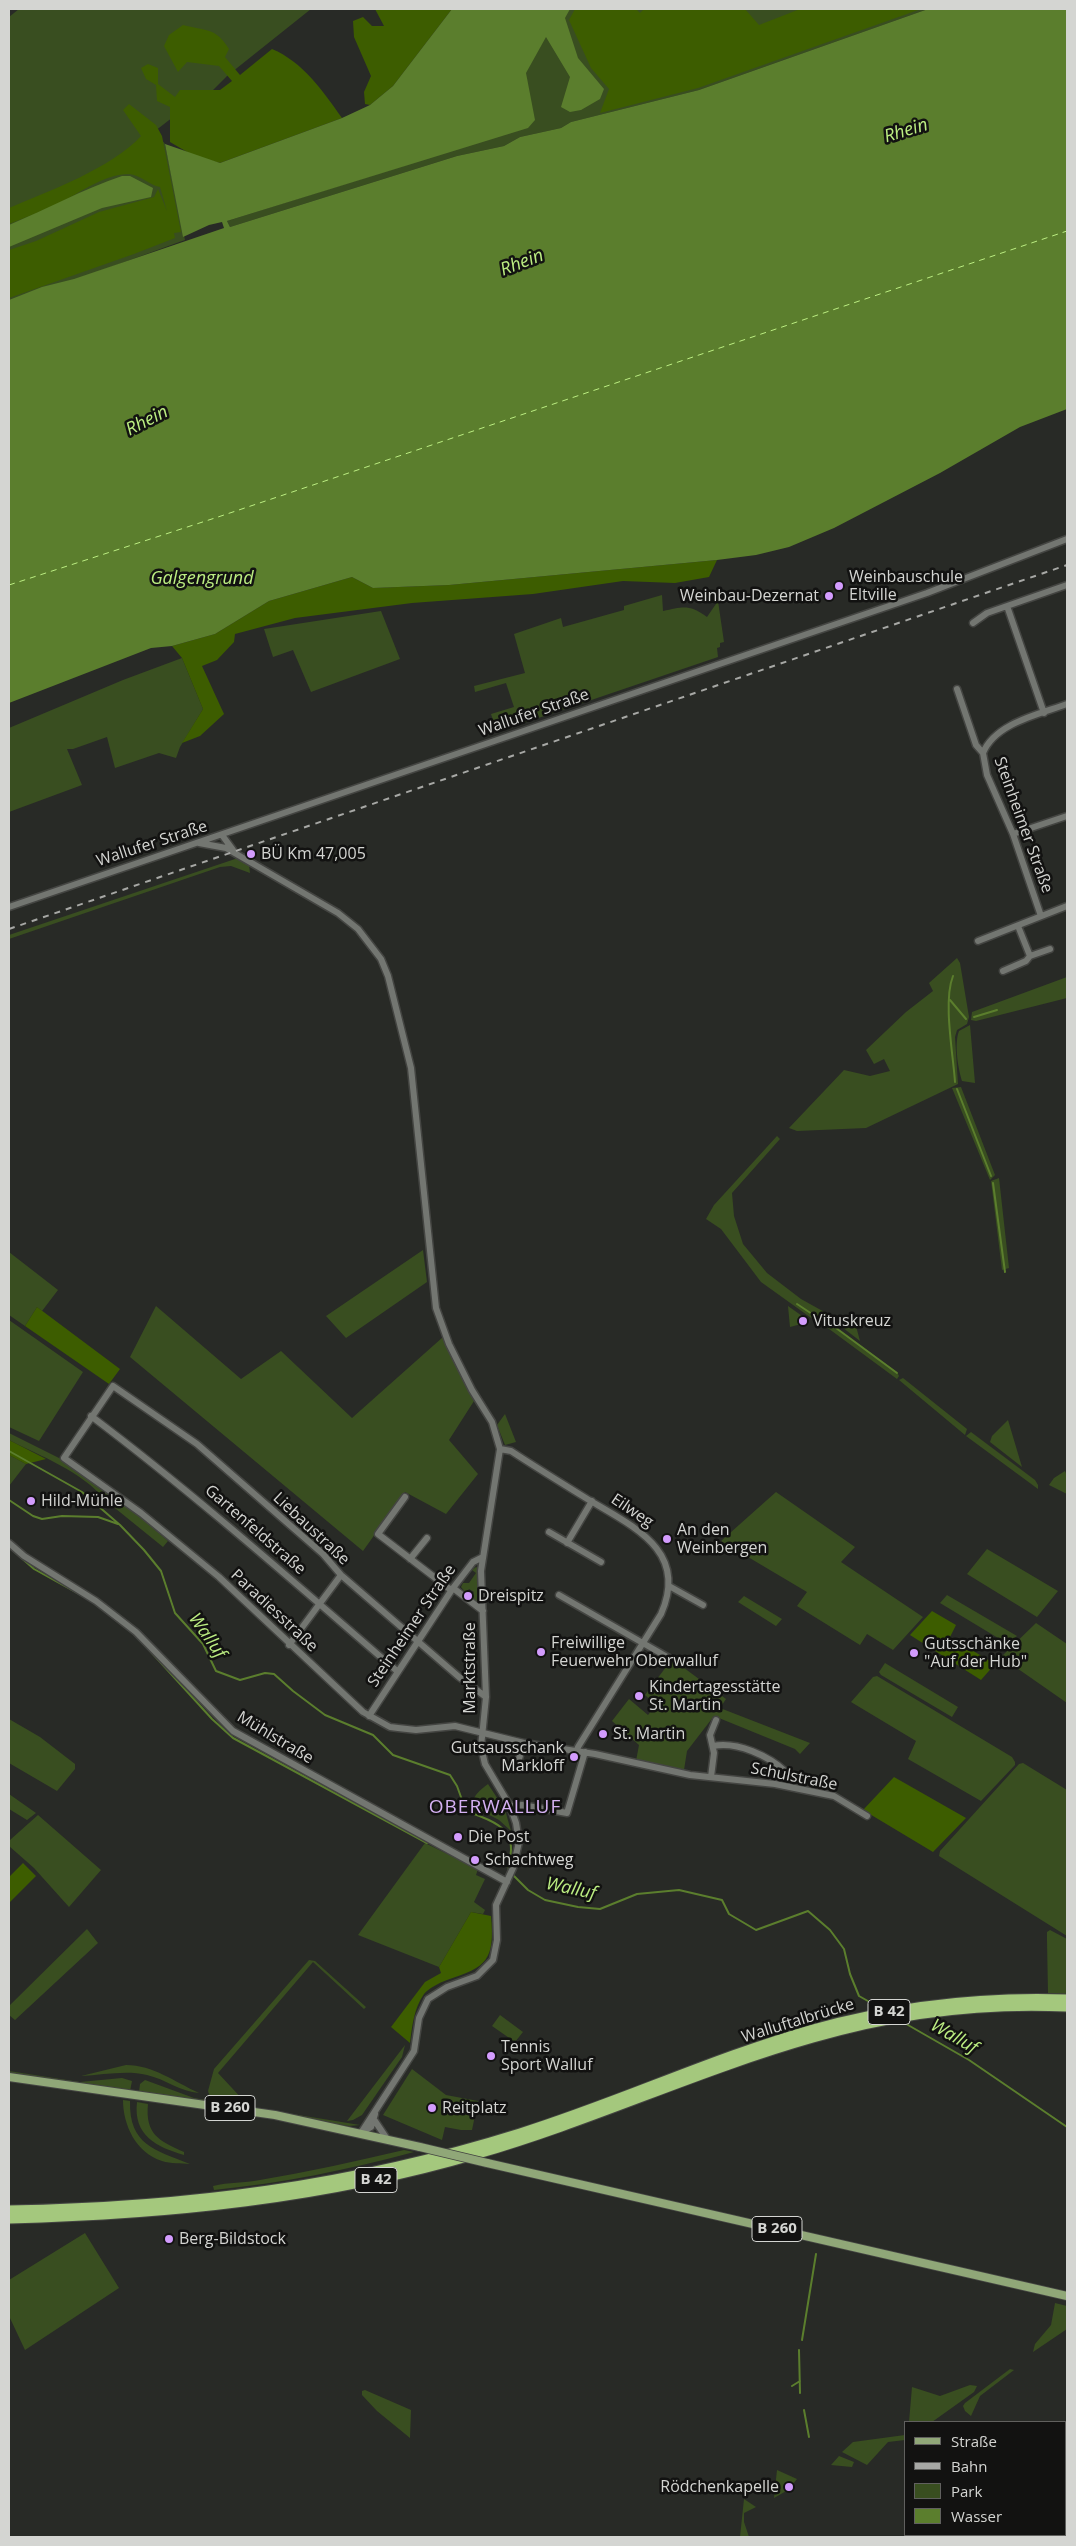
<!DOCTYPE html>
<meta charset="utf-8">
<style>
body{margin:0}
#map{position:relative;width:1076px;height:2546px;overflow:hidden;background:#282a26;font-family:"Open Sans",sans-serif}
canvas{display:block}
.frame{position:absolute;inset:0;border:10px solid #d4d5d2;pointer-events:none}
.legend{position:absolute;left:904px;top:2421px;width:162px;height:115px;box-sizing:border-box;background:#121211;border:1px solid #60605e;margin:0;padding:6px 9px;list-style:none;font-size:15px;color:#d4d5d2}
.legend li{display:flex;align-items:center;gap:10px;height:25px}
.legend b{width:25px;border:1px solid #60605e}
</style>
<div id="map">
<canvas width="1076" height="2546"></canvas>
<div class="frame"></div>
<ul class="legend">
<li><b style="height:6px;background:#90a778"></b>Straße</li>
<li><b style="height:6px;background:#a7a8a5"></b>Bahn</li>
<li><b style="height:14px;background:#394e20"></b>Park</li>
<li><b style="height:14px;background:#5b7e2d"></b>Wasser</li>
</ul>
</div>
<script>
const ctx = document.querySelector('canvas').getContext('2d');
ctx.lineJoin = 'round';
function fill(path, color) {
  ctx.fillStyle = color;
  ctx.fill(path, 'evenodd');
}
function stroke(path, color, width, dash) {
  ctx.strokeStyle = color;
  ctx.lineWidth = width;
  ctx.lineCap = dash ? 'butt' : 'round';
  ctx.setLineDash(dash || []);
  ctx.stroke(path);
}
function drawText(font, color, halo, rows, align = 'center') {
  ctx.font = font + ' "Open Sans",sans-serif';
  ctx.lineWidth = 5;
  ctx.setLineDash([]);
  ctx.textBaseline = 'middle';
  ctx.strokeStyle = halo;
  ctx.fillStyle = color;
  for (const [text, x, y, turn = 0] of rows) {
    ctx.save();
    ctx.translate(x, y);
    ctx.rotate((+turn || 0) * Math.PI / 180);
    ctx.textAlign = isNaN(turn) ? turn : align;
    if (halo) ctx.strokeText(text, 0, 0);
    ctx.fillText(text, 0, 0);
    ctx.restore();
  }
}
fill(new Path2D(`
 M19,9h292l-84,67 -14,14h-5l-53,41 10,13 20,96 -176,64v-287z
 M540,9h388l-229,81 -128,32 -10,6 -41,9 -16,9 -47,10 -227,71 -3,-6 233,-73z
 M662,595l1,16c20,-4 26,-7 44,6l11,-16 6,41 -4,1v4l-3,1 1,9 -221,75 -6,-18 23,-7 -8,-24 -31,9 -1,-6 51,-13 -11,-39 47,-16 2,9 61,-17v-4z
 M381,611l19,48 -89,33 -18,-42 -20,7 -9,-28z
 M182,658l21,51 -23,38 -4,11 -17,-5 -44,15 -8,-31 -34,12h-6l15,36 -73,27v-84l114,-48z
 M238,858l11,7 1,8 -19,-7 -11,1 -211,72v-4z
 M957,958l3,5 9,54 -2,7 -10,6 -2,7 3,47 -92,44 -69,3 -8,-3 55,-58 26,6 20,-5 -6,-12 -10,5 -8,-14 40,-38 27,-21 -4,-8z
 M1067,977v21l-91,23 -5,-1 1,-8z
 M970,1025l5,58 -13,-2c-4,-13 -8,-37 -3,-50z
 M961,1087l34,88 -5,5 -38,-92z
 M777,1136l3,3 -48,54 2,23 9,28 24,29 34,26 27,15 2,3 -16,3 -53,-38 -40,-53 -15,-10 8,-14z
 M999,1178l10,90 -7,2 -11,-89z
 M423,1250l4,32 -81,56 -20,-22z
 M9,1252l49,38 -16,21 -5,-4 -12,19 -16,-11z
 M156,1306l85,73 40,-28 71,67 91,-81 31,64 -25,39 29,34 -32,40 -41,-22 -42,59 -233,-194z
 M788,1306l17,12v5l-15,4z
 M853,1315l7,26 -22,-17 3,-6z
 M9,1320l74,52 -44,69 -30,-14z
 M828,1322l69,50 2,4 -2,3 -76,-56z
 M903,1378l64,51 -2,6 -66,-55z
 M505,1414l11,28 -11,3 -8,-20z
 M1008,1420l14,47 -32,-25 2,-6z
 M971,1432l64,48 3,5v4l-72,-53z
 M9,1433l50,25 79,57 30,26 -5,6 -58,-47c-23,-29 -65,-44 -96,-60z
 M9,1455l17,9 -17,22z
 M1065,1471l2,5v18l-18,-9 5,-7z
 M776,1492l79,55 -14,15 82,55 -30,33 -26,-16 -7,11 -63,-39 10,-14 -86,-51z
 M987,1549l71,42 -21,26 -70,-43z
 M476,1567l2,1 2,36 -9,-7 3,-5 -5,-3 -3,4 -5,-6 2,-4h6l7,-10 -4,-3z
 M947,1595l70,41 -9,8 -68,-41z
 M744,1596l38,23 -6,7 -38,-24z
 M1036,1623l31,21v59l-66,-46z
 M672,1659l54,40 -6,9 90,35 -10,11 -5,-5 -81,-33 -27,35 -3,19 -48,-9 3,-16 -27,-24 17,-22 19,16 8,-10 -11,-10z
 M885,1663l73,44 -6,10 -71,-42 -2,-3z
 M877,1676l135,81 3,5v3l-34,36 -73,-42 8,-18 -65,-39 22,-25z
 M9,1719l31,18 35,27v5l-18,22 -48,-28z
 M1023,1763l44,27v146l-128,-80 1,-5 79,-87z
 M488,1784l17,26 6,21 -12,-11 -27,-14c1,-11 8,-16 16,-22z
 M9,1794l27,19 -9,7 -18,-11z
 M38,1815l63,55 -32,37 -35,-39 -25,-22 1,-6z
 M425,1843l53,26 -2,6 9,4 -11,23 11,8 -2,4 -12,-2 -32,55 -81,-32z
 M87,1929l11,14 -83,77 -6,-5v-9z
 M1050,1930l17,9v55l-19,-1 -1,-52v-9z
 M309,1960l6,1 51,46 -2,2 -51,-47 -95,111 27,29 -35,-5 -2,-6 6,-22z
 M500,2015l23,17 -8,10 -23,-16z
 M405,2045l-3,12 -40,58 -9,5 -6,1z
 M126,2065c27,0 49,17 73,28 -18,-1 -34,-14 -52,-18 -21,-5 -44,0 -66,1z
 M412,2069l34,26 32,6 -6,29h-11l-16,-3 -3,13 -59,-25z
 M9,2071l71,11 42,-4 10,3 -2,10 -121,-17z
 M145,2080l49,18 166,27 -11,1 -210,-34 1,-8z
 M123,2100l7,1c-1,44 25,49 60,63 -9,-1 -19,0 -28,-3 -26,-8 -39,-36 -39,-61z
 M137,2102l11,2c-3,30 11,37 36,48v3c-27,-8 -51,-19 -47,-53z
 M404,2150l10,2c-66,18 -132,31 -200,38l-1,-4c16,-4 31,-3 47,-6 48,-8 96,-19 144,-30z
 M85,2233l34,55 -94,62 -16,-34v-36z
 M1055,2303l12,3v23l-34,23 2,-8 16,-19z
 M1010,2369l4,1 -34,26 -9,20 -6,-5 -2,-5 2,-3z
 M970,2385l7,1 -3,6 -42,30h-23l3,-35 28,9z
 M365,2390l46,20 -1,28 -33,-27 -15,-16v-4z
 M905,2435v5l-17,2 -21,23 -25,-13 11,-10z
 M839,2456l15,6 -2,5 -21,-2z
 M777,2470l20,9 -9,11 -14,8z
 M744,2499l12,8 -12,6v9l5,15h-9z`), '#394e20');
fill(new Path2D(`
 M375,9h77l-59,77 -23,19 -5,-1 -1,-12 7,-16 -17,-39 -1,-16 10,-4 9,9h12z
 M575,9h61l4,4 4,-4h101l14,16 41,-16h121l-223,79 -98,25 9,-24 -18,-21 -22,-48z
 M183,25c22,6 33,2 46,24l-4,8 15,18 32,-26c31,13 51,42 70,69l-122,45 -26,-7 -24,-14v-35l-13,-6 -1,-16 -10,-6 -5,-11 7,-4 10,4v16l17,13 5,-7h40l12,-9 -13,-15 -32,-4 -9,10 -14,-26 5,-11z
 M129,104l27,21 6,11 19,96 -7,1 1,5 -41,16 -125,44v-48l27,-9 63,-29 55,-15 4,-8 9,22 -7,-24c-11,-2 -19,-12 -31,-13 -27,0 -51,21 -74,31 -15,7 -31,13 -46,19v-16c40,-17 103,-40 132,-72l-18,-26z
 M717,560l-8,17 -34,6 -52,-2 -90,13 -121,9 -117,15 -60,16 -1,8 -17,18 -15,6 22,48 -24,22 -18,7 21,-34 -21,-51 -10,-12 43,-12 54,-33 83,-24 21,11 76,-3z
 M37,1307l83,62 -11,15 -84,-58z
 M9,1440l37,19 -20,5 -17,-9z
 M932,1611l24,14 -6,12 45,27 -14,16 -71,-45z
 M894,1777l72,41 -33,34 -70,-42z
 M23,1863l13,13 -27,27v-26z
 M471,1912l20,4c4,44 -4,51 -44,64 -8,3 -18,8 -23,14 -10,14 -12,32 -14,49l-19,-16 34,-45 16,-9 -2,-6z`), '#3d5d00');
fill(new Path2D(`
 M452,9h118l-5,9 13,40 26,31 -4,10 -19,11 -11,2 -9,-5 9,-30 -24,-40 -20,36 9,47 -7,8 -301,93 3,6 227,-71 47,-10 16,-9 41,-9 10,-6 128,-32 229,-81h139v400l-47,18 -80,46 -106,55 -45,19 -33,8 -39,5 -268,25 -76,3 -21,-11 -83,24 -54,33 -43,12 -21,2 -142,55v-403l33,-13 32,-8 150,-51 -2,-6 -13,3 -26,12 -18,-93 55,19 122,-45 28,-13 23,-19z
 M122,176h8l23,12 -2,9 -49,11 -93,39v-22c38,-16 74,-36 113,-49z`), '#5b7e2d');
stroke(new Path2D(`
 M953,976c-10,25 0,77 2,106
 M950,1000l16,19
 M974,1017l23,-7
 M957,1089l34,87
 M993,1183l12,89
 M797,1304l21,14
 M836,1328l61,45
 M9,1451l73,41 38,33 24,25 17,21 14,42 28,31 13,27 24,9 25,-7 9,1 19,17 32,24 48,20 20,20 57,20 7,11 9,25c19,7 46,14 45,39 0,7 -4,14 -2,20
 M9,1500l24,16 9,3 20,-3 36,1 20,7
 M9,1547l25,22 54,30
 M142,1642l70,77 21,19 194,105
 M512,1874l16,16 17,10 33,7 22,2 37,-15 42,-4 43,10 7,14 27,16 52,-19 22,19 14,19 6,25 9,22 23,13
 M901,2021l68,39 98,67
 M802,2340l14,-86
 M799,2350l1,43
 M792,2386l8,-5
 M804,2410l5,27`), '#5b7e2d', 2);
stroke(new Path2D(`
 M9,585l209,-68 849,-286`), '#bcee82', 1, [6, 5]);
const minor = new Path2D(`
 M1007,606l37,107
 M973,623l14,-10 80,-28
 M957,689l19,56 7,8
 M1013,834l54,-18
 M222,835l11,15
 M199,843l27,5 112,65 20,16 23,30 7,17 23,92 25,240 13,36 23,46 20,32 8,27 -19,122 5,126 -5,50 4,17 25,42 6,17 3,19 -6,26 -17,37 1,35 -4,20 -16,16 -30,11 -19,12 -9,19 -5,33 -53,82
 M9,907l918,-314 140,-54
 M1041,916l-28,-82 -26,-59 -4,-22c12,-30 57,-39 84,-49
 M978,941l89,-35
 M1030,956l20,-7
 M1003,971l23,-10 4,-5 -12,-30
 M91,1416c106,80 205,168 306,255
 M500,1449l11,2c26,17 52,33 78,49 45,27 100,51 72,114l-83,133 -1,4
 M405,1497l-27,37 73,56
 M549,1532l52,30
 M9,1543l15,13 72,45 40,31 97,99 274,151
 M567,1543l25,-42
 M410,1559l17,-21
 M669,1586l34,19
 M453,1588l30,23
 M559,1595l110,63
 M289,1645l52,-70
 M486,1697l-27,-20 -118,-102 -18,-21 -126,-110 -84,-58 -49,72 77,55 78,64 144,135 27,15 8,1 18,2 39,-4 69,17 71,11 95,21 85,9 59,12 33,20
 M369,1716l84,-128 20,-26 10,-5
 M713,1746c24,-5 56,10 73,26
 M516,1768l8,-25
 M711,1777l3,-24 -4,-18 6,-15
 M510,1806l12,-1 45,8 18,-61
 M375,2121l12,18
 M361,2133l10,-6 4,-13`);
const major = new Path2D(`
 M9,2077l266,38 145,32
 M487,2163l580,133`);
const highway = new Path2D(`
 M9,2210c176,-3 342,-24 511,-77 99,-31 194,-76 293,-104 83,-23 169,-33 254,-30
 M9,2219c159,-4 316,-20 469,-65 114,-33 222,-84 335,-116 82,-24 169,-35 254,-31`);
stroke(minor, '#444542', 9);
stroke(major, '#444542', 10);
stroke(highway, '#444542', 11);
stroke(minor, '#737671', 6);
stroke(major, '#90a778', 8);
stroke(highway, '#a4c87d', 9);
stroke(new Path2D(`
 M9,929l1058,-364`), '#a7a8a5', 2, [6, 6]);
const majorBridge = new Path2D(`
 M420,2147l67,16`);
stroke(majorBridge, '#444542', 10, []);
stroke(majorBridge, '#90a778', 8);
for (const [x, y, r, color] of [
 [839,586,5,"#d39cfd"],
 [829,596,5,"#d39cfd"],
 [251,854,5,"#d39cfd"],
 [803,1321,5,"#d39cfd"],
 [31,1501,5,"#d39cfd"],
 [667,1539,5,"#d39cfd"],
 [468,1596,5,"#d39cfd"],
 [541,1652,5,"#d39cfd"],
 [914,1653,5,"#d39cfd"],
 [639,1696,5,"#d39cfd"],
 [603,1734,5,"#d39cfd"],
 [574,1757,5,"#d39cfd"],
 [458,1837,5,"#d39cfd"],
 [475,1860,5,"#d39cfd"],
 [491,2056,5,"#d39cfd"],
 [432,2108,5,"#d39cfd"],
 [169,2239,5,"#d39cfd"],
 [789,2487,5,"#d39cfd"]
]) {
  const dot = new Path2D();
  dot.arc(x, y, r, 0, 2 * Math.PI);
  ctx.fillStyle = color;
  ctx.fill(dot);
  stroke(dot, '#121211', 2);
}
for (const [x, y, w] of [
 [889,2012,42],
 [230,2108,50],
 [376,2180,42],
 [777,2229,50]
]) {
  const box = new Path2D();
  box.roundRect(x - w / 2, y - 12.5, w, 25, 4);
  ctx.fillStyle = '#121211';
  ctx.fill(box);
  stroke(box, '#d4d5d2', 1);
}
drawText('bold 15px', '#d4d5d2', null, [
 ["B 42",889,2012],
 ["B 260",230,2108],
 ["B 42",376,2180],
 ["B 260",777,2229]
]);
drawText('16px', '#d4d5d2', '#121211', [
 ["Weinbauschule",849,577],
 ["Eltville",849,595],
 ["Weinbau-Dezernat",819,596,"right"],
 ["BÜ Km 47,005",261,854],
 ["Vituskreuz",813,1321],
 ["Hild-Mühle",41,1501],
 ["An den",677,1530],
 ["Weinbergen",677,1548],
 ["Dreispitz",478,1596],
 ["Freiwillige",551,1643],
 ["Feuerwehr Oberwalluf",551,1661],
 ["Gutsschänke",924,1644],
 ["\"Auf der Hub\"",924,1662],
 ["Kindertagesstätte",649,1687],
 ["St. Martin",649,1705],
 ["St. Martin",613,1734],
 ["Gutsausschank",564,1748,"right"],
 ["Markloff",564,1766,"right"],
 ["Die Post",468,1837],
 ["Schachtweg",485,1860],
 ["Tennis",501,2047],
 ["Sport Walluf",501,2065],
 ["Reitplatz",442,2108],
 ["Berg-Bildstock",179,2239],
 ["Rödchenkapelle",779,2487,"right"]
], 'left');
drawText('16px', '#d4d5d2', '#121211', [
 ["Wallufer Straße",534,713,-19],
 ["Steinheimer Straße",1023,825,70],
 ["Wallufer Straße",152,844,-18],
 ["Eilweg",632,1511,34],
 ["Liebaustraße",311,1529,43],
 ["Gartenfeldstraße",255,1530,41],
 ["Paradiesstraße",274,1611,43],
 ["Steinheimer Straße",412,1626,-56],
 ["Marktstraße",470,1668,-90],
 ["Mühlstraße",275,1738,31],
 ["Schulstraße",794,1777,11],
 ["Walluftalbrücke",798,2021,-17]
]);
drawText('italic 18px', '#bcee82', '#121211', [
 ["Rhein",906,131,-17],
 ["Rhein",522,263,-21],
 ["Rhein",147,421,-27],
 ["Galgengrund",202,579],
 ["Walluf",207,1636,55],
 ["Walluf",571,1889,12],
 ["Walluf",954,2037,30]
]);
ctx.letterSpacing = '1px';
drawText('19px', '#d5b1f3', '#121211', [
 ["OBERWALLUF",495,1808]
]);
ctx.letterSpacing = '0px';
</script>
